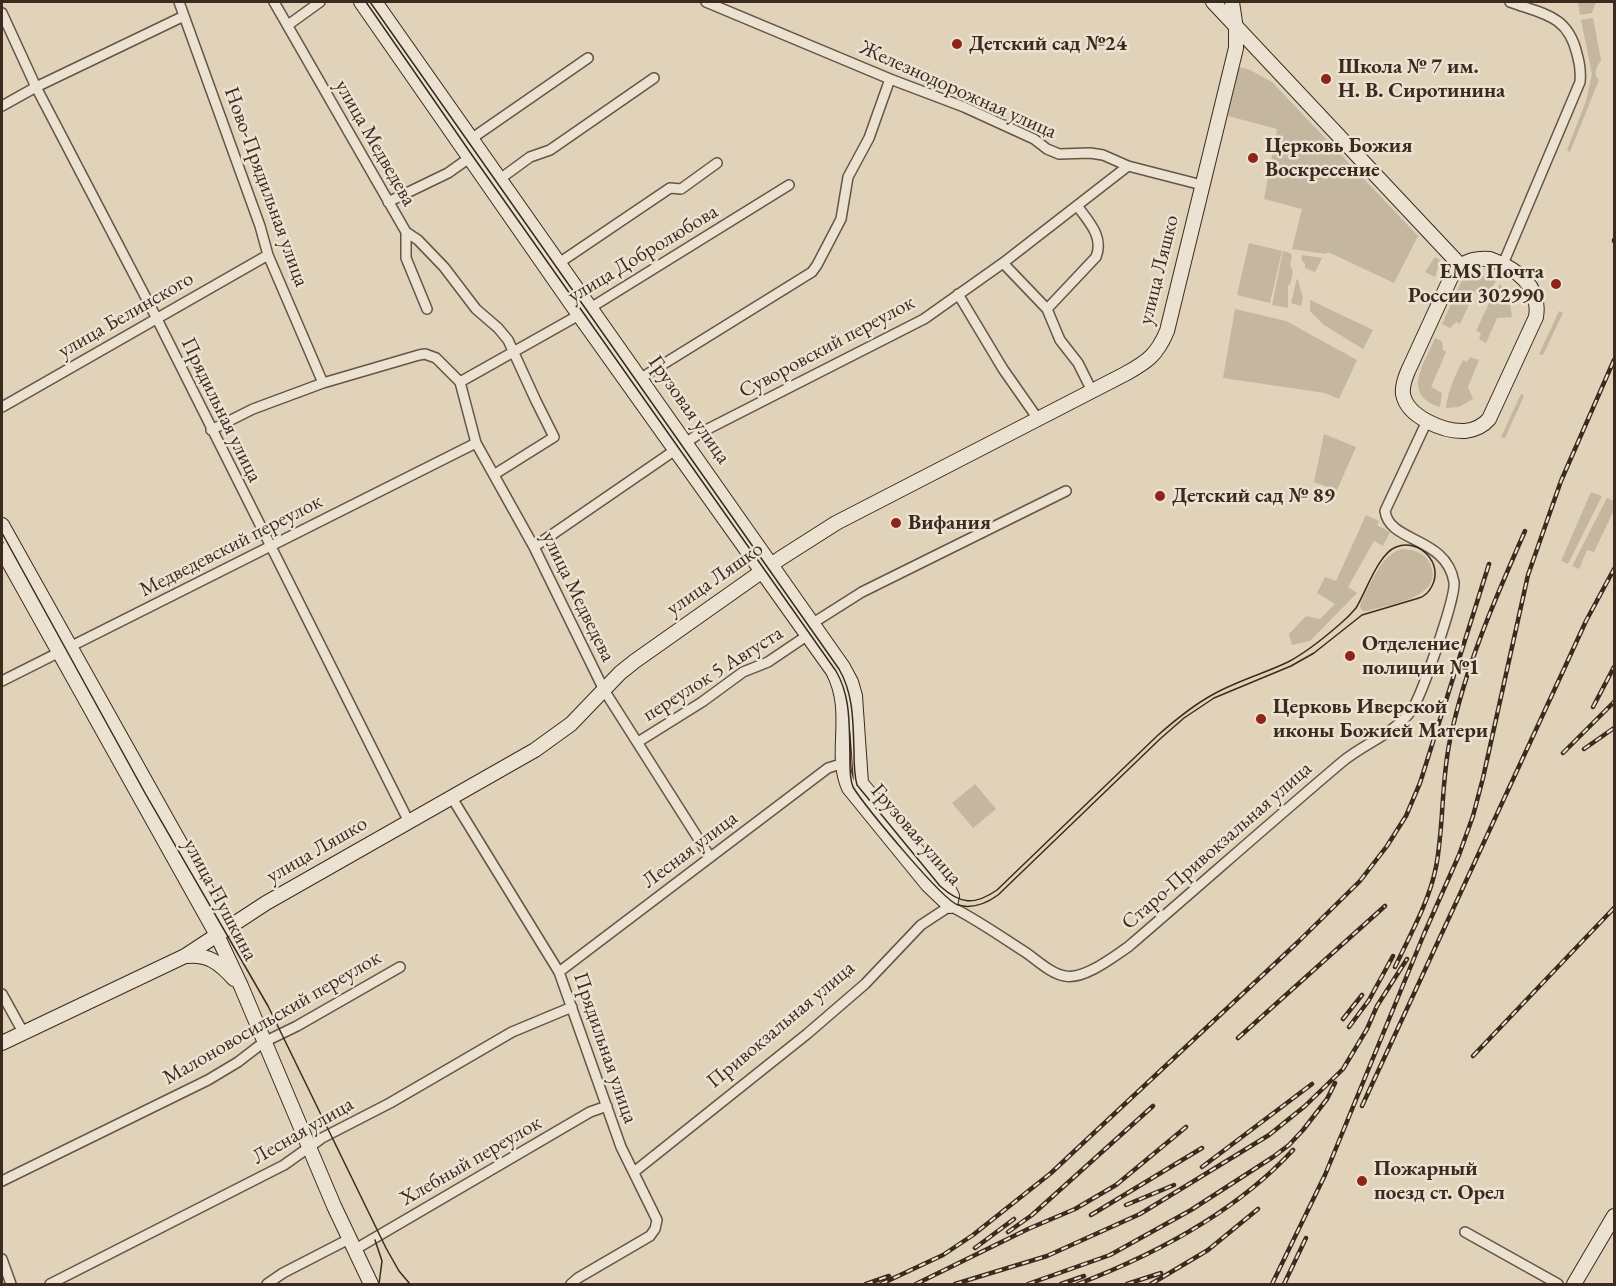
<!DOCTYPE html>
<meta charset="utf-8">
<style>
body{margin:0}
#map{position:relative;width:1616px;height:1286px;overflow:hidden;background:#e0d3b9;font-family:"EB Garamond",serif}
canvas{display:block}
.frame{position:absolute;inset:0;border:3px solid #3d2a1e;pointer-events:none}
</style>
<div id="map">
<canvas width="1616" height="1286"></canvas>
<div class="frame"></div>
</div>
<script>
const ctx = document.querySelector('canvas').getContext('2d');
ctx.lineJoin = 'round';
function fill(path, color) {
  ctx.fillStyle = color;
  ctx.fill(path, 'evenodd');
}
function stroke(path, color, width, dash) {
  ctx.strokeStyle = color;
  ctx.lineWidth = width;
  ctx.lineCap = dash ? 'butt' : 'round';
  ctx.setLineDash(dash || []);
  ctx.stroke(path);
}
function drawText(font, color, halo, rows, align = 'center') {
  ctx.font = font + ' "EB Garamond",serif';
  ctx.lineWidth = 5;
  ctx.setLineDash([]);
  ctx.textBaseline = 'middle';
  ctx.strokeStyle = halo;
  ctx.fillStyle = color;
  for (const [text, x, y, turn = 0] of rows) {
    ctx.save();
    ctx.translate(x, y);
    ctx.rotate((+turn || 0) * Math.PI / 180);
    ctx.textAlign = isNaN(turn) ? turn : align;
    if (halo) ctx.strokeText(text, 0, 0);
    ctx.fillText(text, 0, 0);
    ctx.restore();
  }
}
fill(new Path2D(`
 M1532,2h64l-4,11 -12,2 -2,-13z
 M1593,18l8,42c-4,7 -9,14 -2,20l-29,72 -3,-2 19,-49 6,-27 -11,-54z
 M1239,67l11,3 22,12 146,154 -24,47 -66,-31 -2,2 -34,-5 10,-40 -38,-10 13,-70 -49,-13z
 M1249,243l33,8 -12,52 -33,-8z
 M1283,251l7,2 2,3 -2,8 3,8 -3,13h-2v23l-16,-3z
 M1302,255l20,3 -7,14 -10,-4v-4l-4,-5z
 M1435,257l5,3 -5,17 -10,-5z
 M1474,275l12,1 10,5 -8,13 -12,-5 -16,35 -4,-2 -6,6 -8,-4 19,-42z
 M1297,278l6,19 -2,9 -10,-3z
 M1500,284l9,13 3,20 -15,1 -11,25 -7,-4 2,-6 -5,-2 15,-32z
 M1310,300l63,30 -10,19 -39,-24 -14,-14z
 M1235,309l51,12 71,39 -18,39 -14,-6 -102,-15z
 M1559,311l4,2 -20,42 -4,-1z
 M1435,338l7,3 1,9 3,2 -15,35 11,6 -2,14c-39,-12 -16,-43 -5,-69z
 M1470,357l9,3 -11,27 5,12 -14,8 -13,1c2,-18 9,-32 17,-48l4,2z
 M1521,394l3,2 -19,42 -4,-1z
 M1324,434l32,13 -19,43 -23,-8z
 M1591,492l11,4 -34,68 -7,-3z
 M1607,498l7,3v9l-20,42 -7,-2 -8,19 -7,-3z
 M1366,515l13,6 -2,4 13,7 -7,14 -9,-5 -26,46 9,6 -47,48 -18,4 -3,-11 17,-18 14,3 15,-15 -18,-11 8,-16 11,4z
 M1402,549c12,1 23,3 28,15 16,33 -42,41 -63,47h-4l-3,-4 1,-5c10,-18 20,-48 41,-53z
 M975,784l21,25 -23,19 -21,-25z`), '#c4b69f');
const street = new Path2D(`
 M179,2l81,224 8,29 55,128
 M274,2l132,230v26l21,51
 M706,2l184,77 74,28 70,32 13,10 12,5 31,-1 13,2 25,11 74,19
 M2,13l34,74 120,230 253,505
 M288,25l32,-23
 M2,106l34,-19 148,-71
 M471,139l117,-81
 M500,179l30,-22 20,-7 104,-72
 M388,202l60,-29 24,-17
 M406,232l12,8 26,27 32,42 22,19 10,12 28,61 18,36 -59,37
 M559,263l111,-75 11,1 36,-26
 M1003,263l44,46 13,31 18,23 14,28
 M1503,264l77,-182c1,-10 0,-18 -3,-28 -9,-39 -34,-40 -67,-52
 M958,294l45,75 35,50
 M1047,309l49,-52c8,-20 -7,-35 -18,-50
 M641,378l171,-106 5,-7 24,-46 7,-42 21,-39 21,-59
 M460,382l119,-67 210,-130
 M2,407l266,-152
 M211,430l42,-21 70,-26 96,-28 6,-1 11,4 24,24 16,61 58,104 70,143 106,167
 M534,547l166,-114 224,-114 79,-56 125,-97
 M813,623l49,-31 204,-101
 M2,681l474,-238
 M638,742l64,-40 41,-30 25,-10 40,-27
 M452,798l107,174 62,175 36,73 -2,9 -5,7 -72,42 -7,6
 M559,972l269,-204 16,-5
 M2,994l21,38
 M634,1172l173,-138 58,-50 56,-59 29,-19c26,13 50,30 75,46 12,8 26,22 40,24 19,4 48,-19 63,-29 71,-61 142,-124 214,-185 21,-18 52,-28 69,-51 10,-13 45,-114 43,-129 -8,-46 -65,-39 -69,-71l42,-90
 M2,1181l206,-101 30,-18 26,-20 33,-16 103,-59
 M1465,1232l93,52
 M354,1250l236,-138 17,-6
 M2,1259l9,25
 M50,1284l234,-119 38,-27 68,-35 122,-71 60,-25
 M267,1284l16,-11 66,-34`);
const secondary = new Path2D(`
 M361,2l218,313 254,356c22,42 0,82 16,117l79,97 22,21
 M375,2l468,665 8,15 4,14 6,87 87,105 4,8 -2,10
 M1213,2l247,263
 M1490,259c27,10 51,27 46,58l-47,102c-6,7 -15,11 -24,12 -21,1 -58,-14 -62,-37 -1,-8 2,-16 5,-23l45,-98c11,-12 21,-15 37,-14z
 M2,525l225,402
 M2,550l215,385 24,51 93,220 37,78
 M187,956c21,-2 33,7 47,23
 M2,1043l183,-87 81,-53 269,-153 36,-26 49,-51 15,-12 146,-103 55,-35 289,-149c22,-12 32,-19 42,-43l69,-283v-19l-4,-27
 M1574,1284l40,-68`);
stroke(street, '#665445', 12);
stroke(secondary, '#3d2a1e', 16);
stroke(street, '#ebe2d2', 9);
stroke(secondary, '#ebe2d2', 14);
stroke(new Path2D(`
 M366,2l106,153 364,516c15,26 13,54 14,83 0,11 -1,23 3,33 12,19 88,112 105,118 14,4 29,-2 40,-10l162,-156 24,-21 30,-20 77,-32 23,-13 48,-38 57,-17c7,-2 10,-6 13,-12 12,-23 -13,-48 -36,-39 -18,7 -30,45 -40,61 -5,6 -10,11 -16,16 -16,14 -33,28 -52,38 -25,12 -52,19 -76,33 -20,11 -38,26 -55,41l-160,154c-23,16 -37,14 -57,-4l-83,-101c-3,-11 -3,-22 -3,-33 -1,-29 0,-57 -15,-83l-469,-667
 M2,533l143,260 123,213 118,242 13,23 11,13
 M375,1240l7,21 -3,23`), '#3d2a1e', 1.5);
const rail = new Path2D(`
 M1614,241v-1
 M1593,707l21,-40
 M1584,749l30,-21
 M1563,753l51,-51
 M1395,967c15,-32 34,-65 41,-100 8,-42 5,-85 14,-127 15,-73 45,-141 75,-209
 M1343,1019l19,-24
 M1349,1027l20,-27 24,-44
 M1238,1038l147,-132
 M1473,1056l141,-148
 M1362,1106l202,-437 22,-48 28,-52
 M1202,1167l110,-83
 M1126,1205l48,-20
 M1091,1215l111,-67
 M1008,1232l24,-17 121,-109
 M975,1248l39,-29
 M866,1284l23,-8
 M881,1284l62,-29 30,-20 78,-62 247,-231 62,-61 27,-35 19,-30 14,-33 69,-219
 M916,1284l112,-55 47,-20 41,-24 70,-58
 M955,1284l92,-28 93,-42 129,-79 36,-29 38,-37 24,-40 10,-23 30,-47
 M1028,1284l82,-29 81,-45 82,-53 16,-12 14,-15 24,-31 8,-16
 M1061,1284l23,-8
 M1078,1284c78,-30 157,-71 215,-134
 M1127,1284l34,-11
 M1151,1284l57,-34 50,-41
 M1272,1284l53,-109 99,-241 35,-79 14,-39 10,-38 45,-203 33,-94 53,-121
 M1284,1284l22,-46`);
stroke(rail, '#3d2a1e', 4.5);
stroke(rail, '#ebe2d2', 2, [7]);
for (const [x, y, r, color] of [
 [957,44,6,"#8f2418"],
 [1326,79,6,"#8f2418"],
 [1253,158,6,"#8f2418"],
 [1556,284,6,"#8f2418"],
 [1160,496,6,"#8f2418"],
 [896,523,6,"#8f2418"],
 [1350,656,6,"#8f2418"],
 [1261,719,6,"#8f2418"],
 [1362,1181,6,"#8f2418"]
]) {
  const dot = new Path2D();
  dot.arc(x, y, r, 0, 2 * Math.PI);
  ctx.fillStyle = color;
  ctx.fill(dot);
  stroke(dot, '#ebe2d2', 2);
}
drawText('bold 21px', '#3d2a1e', '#ebe2d2', [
 ["Детский сад №24",969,44],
 ["Школа № 7 им.",1338,67],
 ["Н. В. Сиротинина",1338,91],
 ["Церковь Божия",1265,146],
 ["Воскресение",1265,170],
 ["EMS Почта",1544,272,"right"],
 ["России 302990",1544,296,"right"],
 ["Детский сад № 89",1172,496],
 ["Вифания",908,523],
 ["Отделение",1362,644],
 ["полиции №1",1362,668],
 ["Церковь Иверской",1273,707],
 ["иконы Божией Матери",1273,731],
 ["Пожарный",1374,1169],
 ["поезд ст. Орел",1374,1193]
], 'left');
drawText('21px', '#3d2a1e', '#ebe2d2', [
 ["Железнодорожная улица",958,90,24],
 ["улица Медведева",375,143,60],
 ["Ново-Прядильная улица",266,187,70],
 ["улица Добролюбова",643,254,-31],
 ["улица Ляшко",1159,270,-76],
 ["улица Белинского",126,315,-30],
 ["Суворовский переулок",827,347,-28],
 ["Прядильная улица",221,410,64],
 ["Грузовая улица",689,410,55],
 ["Медведевский переулок",231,546,-27],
 ["улица Ляшко",715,579,-35],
 ["улица Медведева",578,597,64],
 ["переулок 5 Августа",713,674,-32],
 ["Грузовая улица",916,835,49],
 ["Старо-Привокзальная улица",1217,846,-41],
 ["улица Ляшко",317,850,-30],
 ["Лесная улица",690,850,-37],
 ["улица Пушкина",220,900,62],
 ["Малоновосильский переулок",272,1018,-30],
 ["Привокзальная улица",781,1025,-40],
 ["Прядильная улица",605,1048,71],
 ["Лесная улица",303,1131,-30],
 ["Хлебный переулок",471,1161,-30]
]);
</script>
